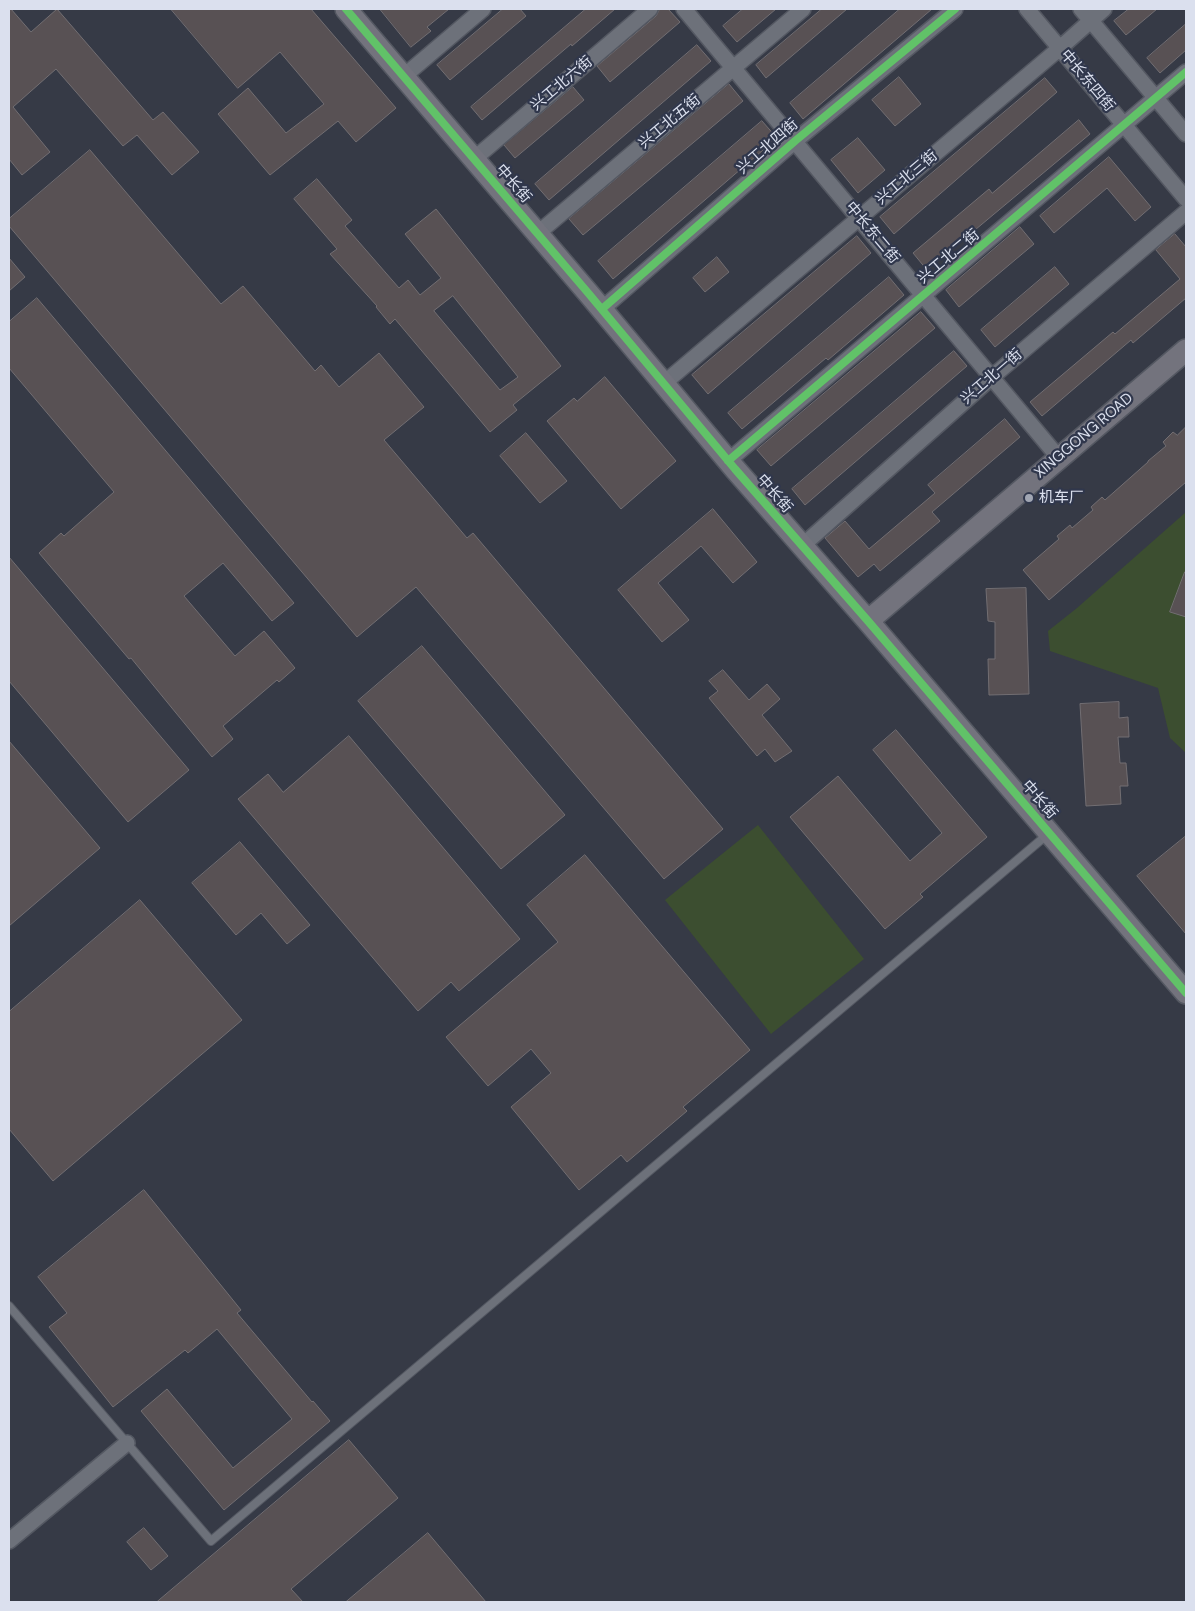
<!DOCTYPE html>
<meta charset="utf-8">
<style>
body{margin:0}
#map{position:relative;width:1195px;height:1611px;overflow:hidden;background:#363a46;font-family:"DM Sans",sans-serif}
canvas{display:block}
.frame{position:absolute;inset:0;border:10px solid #dbe0ee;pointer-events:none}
</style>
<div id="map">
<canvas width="1195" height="1611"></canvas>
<div class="frame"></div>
</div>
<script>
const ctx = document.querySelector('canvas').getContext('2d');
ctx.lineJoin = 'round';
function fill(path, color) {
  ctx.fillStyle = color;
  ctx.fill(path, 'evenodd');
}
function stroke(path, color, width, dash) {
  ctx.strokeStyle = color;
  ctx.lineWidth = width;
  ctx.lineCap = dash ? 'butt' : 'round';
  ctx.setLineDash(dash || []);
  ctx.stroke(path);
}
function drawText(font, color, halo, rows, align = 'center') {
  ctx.font = font + ' "DM Sans","Noto Sans SC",sans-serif';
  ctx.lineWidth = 4.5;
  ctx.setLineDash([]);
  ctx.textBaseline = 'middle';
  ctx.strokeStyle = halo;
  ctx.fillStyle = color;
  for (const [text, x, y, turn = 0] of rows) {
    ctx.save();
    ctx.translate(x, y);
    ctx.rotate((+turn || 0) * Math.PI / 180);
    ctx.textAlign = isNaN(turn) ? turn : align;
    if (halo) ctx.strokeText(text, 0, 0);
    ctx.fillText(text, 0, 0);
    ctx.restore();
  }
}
fill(new Path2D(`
 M1186,512v241l-16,-15 -12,-50 -108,-37 -2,-20 29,-23z
 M758,825l106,134 -93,75 -106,-134z`), '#3c4e30');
const building = new Path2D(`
 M9,9h2l20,23 26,-23 96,111 10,-8 36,40 -27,23 -35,-40 -14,11 -67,-77 -43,38 37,45 -28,23 -13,-16z
 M171,9h140l85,99 -40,34 -18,-21 -68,54 -52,-61 30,-26 38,45 38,-29 -44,-52 -42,36z
 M380,9h69l-22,18 4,4 -20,16z
 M503,9h17l6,7 -76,64 -13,-15z
 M586,9h29l-43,37 -1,-2 -89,76 -11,-13z
 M660,9h8l12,13 -70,60 -13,-16 59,-50z
 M743,9h33l-39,33 -14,-16z
 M822,9h25l-81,69 -10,-13z
 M900,9h32l-129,110 -13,-16z
 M1129,9h28l-31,26 -12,-14z
 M1186,24v26l-26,23 -13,-15z
 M697,45l14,16 -162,139 -14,-16z
 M899,77l22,27 -26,22 -23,-26z
 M1045,78l12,14 -163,142 -14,-17z
 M729,84l14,17 -160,134 -14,-16z
 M573,87l11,13 -69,58 -11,-13z
 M1079,120l11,14 -163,136 -14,-17 76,-64 3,4z
 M762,121l15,17 -164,141 -15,-18z
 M858,138l27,32 -27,23 -27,-33z
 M90,150l131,154 22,-18 72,85 6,-6 18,22 40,-34 45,54 -40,33 83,98 6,-5 250,296 -59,50 -248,-292 -59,50 -348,-411v-7z
 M1109,157l42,50 -16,14 -28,-33 -53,45 -14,-17z
 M317,179l35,41 -7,6 54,62 9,-8 12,15 21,-17 -36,-44 31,-25 125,157 -48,39 4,5 -27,22 -95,-113 -5,5 -14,-17 1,-1 -47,-52 7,-5 -43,-50zM453,296l65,81 -18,13 -66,-79z
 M1020,227l14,17 -75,63 -13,-17z
 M1175,234l11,13v51l-53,45 -2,-3 -89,76 -12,-14 83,-70 2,2 65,-55 -24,-29z
 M857,236l14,17 -163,141 -16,-19z
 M717,257l12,15 -24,20 -12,-14z
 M9,258l16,19 -16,14z
 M1055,267l14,17 -74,63 -14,-17z
 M889,277l15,18 -76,65 -2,-2 -84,71 -14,-16z
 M37,298l257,305 -22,18 -49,-58 -39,33 51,60 29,-25 31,37 -16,14 -2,-2 -54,46 10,13 -21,18 -81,-99 -2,1 -90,-106 22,-20 3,3 50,-44 -105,-124v-46z
 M921,312l14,16 -164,138 -14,-16z
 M954,351l13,15 -162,139 -13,-16z
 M605,377l71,84 -55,48 -74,-88 27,-23 3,3z
 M1005,419l15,18 -88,75 8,9 -60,50 -6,-7 -16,13 -33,-39 20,-17 24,28 66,-56 -7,-8z
 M1186,427v55l-137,118 -26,-30 36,-31 -2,-3 13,-11 2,3 21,-18 -2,-3 11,-10 3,3 43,-38v-1l18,-15 -3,-4 10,-10 4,3z
 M526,433l41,48 -27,22 -40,-47z
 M713,509l44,53 -24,21 -32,-37 -43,37 31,37 -27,22 -44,-52z
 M9,557l180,213 -61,52 -119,-141z
 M1185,572h1v45l-16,-5z
 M1026,588l3,106 -40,1 -1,-36h7v-37l-7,-1 -2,-32z
 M422,646l143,169 -64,54 -143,-168z
 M723,670l26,30 18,-16 13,15 -18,16 30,36 -17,11 -10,-13 -8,7 -48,-58 9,-7 -9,-10z
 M1119,702v16l9,-1 1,20h-11l2,26h6l2,23h-8l1,18 -35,2 -6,-102z
 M896,730l91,107 -67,57 3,3 -38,32 -95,-112 48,-41 72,85 32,-28 -69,-83z
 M349,736l171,203 -61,52 -8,-9 -33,29 -180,-212 30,-25 15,18z
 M9,741l91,107 -91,78z
 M1186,836v98l-49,-58z
 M240,842l70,83 -23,19 -26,-31 -25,22 -44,-52z
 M585,855l165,195 -67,57 4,4 -60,51 -6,-7 -42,35 -68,-83 40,-34 -20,-24 -43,37 -42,-49 112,-95 -31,-37z
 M140,900l102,120 -189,161 -44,-52v-117z
 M144,1190l97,120 -4,3 75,89 1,-1 17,20 -106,89 -83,-99 26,-22 66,79 59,-49 -75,-90 -29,24 -3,-3 -72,57 -64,-80 18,-14 -29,-36z
 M349,1440l49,58 -107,91 12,13h-146z
 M144,1528l24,28 -17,14 -24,-28z
 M428,1533l58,69h-140z`);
fill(building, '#585154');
stroke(building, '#726e72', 1);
const lane = new Path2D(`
 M9,1306l202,235 837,-707`);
const street = new Path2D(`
 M684,9l375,449
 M1027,9l159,190
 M1081,9l105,125
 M403,77l80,-68
 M474,159l176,-150
 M537,234l266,-225
 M602,309l193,-168 160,-132
 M663,384l397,-336 44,-39
 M728,461l458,-389
 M802,546l190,-169 194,-165
 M9,1541l118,-98`);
const secondary = new Path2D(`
 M346,9l243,285 146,175 133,152 318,372
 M868,621l318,-271`);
stroke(lane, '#545862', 10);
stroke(street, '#545862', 18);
stroke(secondary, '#545862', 24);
stroke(lane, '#6d717a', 8);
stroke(street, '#6d717a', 15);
stroke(secondary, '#73737d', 21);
stroke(new Path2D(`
 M346,9l243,285 146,175 133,152 318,372
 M602,309l193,-168 160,-132
 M728,461l458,-389`), '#61c268', 8);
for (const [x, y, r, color] of [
 [1029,498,5,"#a1a6b3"]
]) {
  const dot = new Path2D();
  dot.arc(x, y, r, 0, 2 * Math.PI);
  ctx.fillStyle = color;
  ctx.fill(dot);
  stroke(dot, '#30374c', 2);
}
drawText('15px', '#dbe0ee', '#30374c', [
 ["中长东四街",1087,81,50],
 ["兴工北六街",562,84,-40],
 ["兴工北五街",670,122,-40],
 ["兴工北四街",768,147,-41],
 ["兴工北三街",907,178,-40],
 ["中长街",513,184,49],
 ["中长东二街",872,233,50],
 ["兴工北二街",949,257,-40],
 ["兴工北一街",992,377,-41],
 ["XINGGONG ROAD",1084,436,-40],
 ["中长街",774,494,49],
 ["中长街",1039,800,49]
]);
drawText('15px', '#dbe0ee', '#30374c', [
 ["机车厂",1039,498]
], 'left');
</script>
